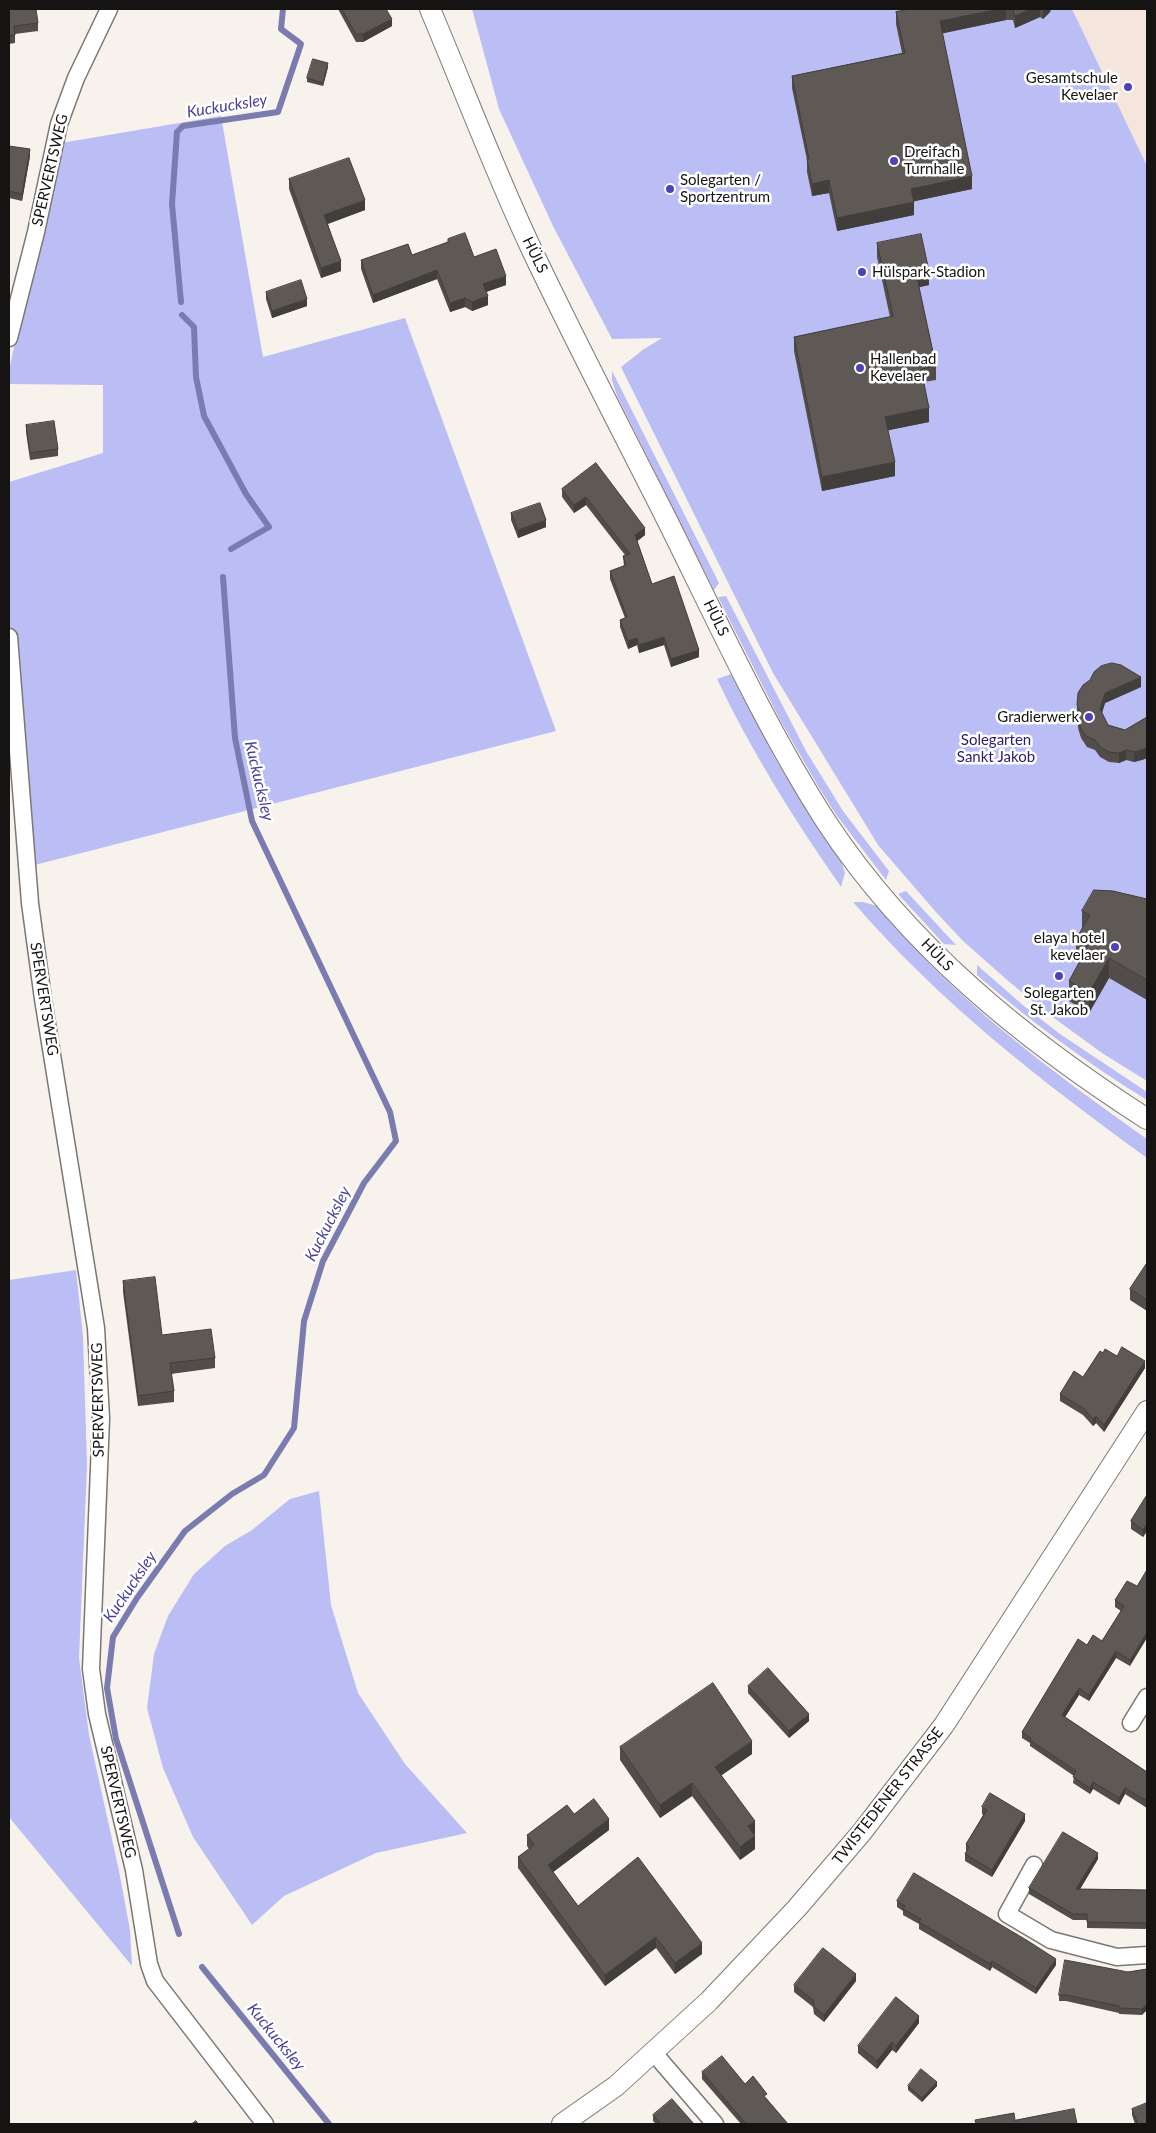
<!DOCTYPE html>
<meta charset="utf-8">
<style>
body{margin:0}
#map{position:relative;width:1156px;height:2133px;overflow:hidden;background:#f8f2ed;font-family:Lato,sans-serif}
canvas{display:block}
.frame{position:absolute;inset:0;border:10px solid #161413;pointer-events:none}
</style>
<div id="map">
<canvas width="1156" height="2133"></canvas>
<div class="frame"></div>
</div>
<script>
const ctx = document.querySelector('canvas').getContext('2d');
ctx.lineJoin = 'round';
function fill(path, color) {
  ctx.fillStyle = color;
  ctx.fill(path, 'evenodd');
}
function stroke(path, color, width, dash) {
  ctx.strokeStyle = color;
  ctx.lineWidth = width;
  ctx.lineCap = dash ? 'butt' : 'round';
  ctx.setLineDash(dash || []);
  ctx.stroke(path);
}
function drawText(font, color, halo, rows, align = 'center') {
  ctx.font = font + ' Lato,sans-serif';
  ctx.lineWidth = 5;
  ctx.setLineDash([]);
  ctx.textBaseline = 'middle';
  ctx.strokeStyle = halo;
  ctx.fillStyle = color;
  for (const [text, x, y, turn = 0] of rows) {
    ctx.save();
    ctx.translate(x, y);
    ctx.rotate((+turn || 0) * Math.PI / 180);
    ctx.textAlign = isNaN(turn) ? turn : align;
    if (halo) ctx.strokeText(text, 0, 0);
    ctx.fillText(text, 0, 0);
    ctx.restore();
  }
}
fill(new Path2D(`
 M1072,9h75v157z`), '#f4e6dd');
fill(new Path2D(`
 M472,9h600l75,157v915l-45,-28 -59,-43 -37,-31 -43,-38 -28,-30 -57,-66 -105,-172 -152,-306 23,-18 18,-11 -50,1 -59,-113 -54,-117z
 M221,116l42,241 142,-39 151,413 -529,136 -18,-230v-155l94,-29v-68l-94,-1v-13l46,-227z
 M612,371l107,212 -5,7 -97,-194 -5,-16z
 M726,596l80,155 37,60 46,60 -3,9 -49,-64 -19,-30 -38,-66 -62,-123z
 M731,674l45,86 22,36 43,64 4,13 -4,14c-46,-66 -90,-136 -124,-208z
 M906,891l50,54 -12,-1 -46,-50z
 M853,902h10l14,4c20,23 40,46 62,67 63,62 136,115 208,166v19c-106,-77 -208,-156 -294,-256z
 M977,965l47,41 36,28 87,58v8c-60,-37 -116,-78 -170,-125z
 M76,1270l7,66 4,129 -8,193 10,77 30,136 11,59 2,36 -123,-149v-537z
 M319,1491l12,114 27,88 47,71 62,69 -91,20 -92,43 -32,29 -59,-88 -30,-69 -16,-60 7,-54 14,-38 26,-42 31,-28 27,-16 38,-31z`), '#babef5');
stroke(new Path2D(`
 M181,302l-9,-98 5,-72 6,-6 95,-14 23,-68 -20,-15 2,-20
 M182,315l12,12 2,50 8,39 42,78 23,33 -38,22
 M179,1934l-63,-195 -9,-51 6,-51 24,-39 48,-67 47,-37 32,-19 30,-47 10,-107 19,-60 41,-78 32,-42 -6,-29 -138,-291 -17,-83 -12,-161
 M202,1967l127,157`), '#7a7cb0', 6);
const minor = new Path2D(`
 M9,338l27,-106 23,-108 17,-46 33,-69
 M9,637l21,266 13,96 53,329 5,90 -10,251 6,45 37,156 15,94 6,17 110,143
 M1131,1723l16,-26
 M1034,1865l-27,49 44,26 66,17 30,-2
 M653,2052l62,72`);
const tertiary = new Path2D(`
 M430,9c33,78 64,160 100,237 41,87 86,173 130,260 54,107 102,216 167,317 81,123 197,217 320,296
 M562,2124l54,-38 93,-85 88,-93 65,-76 82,-107 203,-314`);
stroke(minor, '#7d7773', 19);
stroke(tertiary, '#7d7773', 22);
stroke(minor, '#fff', 16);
stroke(tertiary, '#fff', 20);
fill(new Path2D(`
 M9,9l29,14v8l-23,3v9l-6,1z
 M338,9h48l6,17 -29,16h-7z
 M911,9h140l-1,3 -7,7 -3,-2 -25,11 -2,-8h-7l-64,13 30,156 -58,12v14l-77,16 -8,-38 -17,3 -5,-24v-12l-15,-72v-12l110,-23 -6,-29v-12z
 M328,67l-5,19 -16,-4v-4z
 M9,146l21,10 -8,45 -13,-3z
 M289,179l76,31 -37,14 13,47 -20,7 -32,-89z
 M448,239l26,18 32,28 -20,7 2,13 -16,6 -7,-4 -15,5 -13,-33 -64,24 -12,-34v-9l51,-5 36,-13z
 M877,243l52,42 -10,2 17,79v14l-12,2 5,40 -41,8 7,46 -73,15 -28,-140v-14l96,-20 -13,-60z
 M266,292l41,14 -35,12 -6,-19z
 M26,425l32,24v7l-28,4 -4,-28z
 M596,463l49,72 -8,6 15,43 47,73 -28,10 -7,-22 -25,8 -2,-8 -9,4 -8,-22v-7l5,-2 -15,-39v-8l14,-5 -1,-10 2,-1 -39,-50 -12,8 -12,-16v-8z
 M511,513l35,14 -28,11 -7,-18z
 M1141,687l-36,16 -3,10 6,12 17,5 22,-13v40l-2,2 -11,3 -8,-2 -7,3 -10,-1 -9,-5 -5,-7 -8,-3 -6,-9 -3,-10v-9l-1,-4v-10z
 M1147,899v101l-38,-22 -20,35 -20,-12v-20l11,-20 -4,-2v-20l6,-10v-18z
 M1147,1263v48l-17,-11v-11z
 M123,1281l39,54 53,23v10l-44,6 3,17v11l-36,4 -15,-114z
 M1103,1353l14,3 28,12 -41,64 -8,-9 -3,3 -10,-11 -23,-14v-7l23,-17z
 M1147,1495v36l-4,6 -12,-8v-8z
 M1137,1586l-7,80 -14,-8 -27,43 -10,-6 -14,22 82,55v36l-22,-14 -6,11 -26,-16 -3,5 -17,-11 1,-7 -44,-30v-3l-8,-5v-6l65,-87 15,-4 19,-30 -6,-4v-7z
 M748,1686l61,35 -20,17 -41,-45z
 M620,1747l132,7 -31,21 34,59 -1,1 1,14 -15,11 -48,-64 -32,22 -40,-58z
 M982,1807l43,14 -33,56 -27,-16v-7l1,-2v-8l17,-29 -1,-1z
 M574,1814l35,16 -56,42 25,34 124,48 -27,20 -19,-26 -51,38 -87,-118v-11l11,-8 -2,-3v-11z
 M1098,1859l-18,30 67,1v39l-60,-1v-8h-14l-44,-26v-6z
 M897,1901l159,64 -20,29 -44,-27 -2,4 -71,-42v-5l-16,-9v-4l-6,-4z
 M1147,1969l-5,46 -23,-1v-1l-53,-12h-7v-6l69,-23z
 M856,1981l-32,41 -10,-8 -1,-7 -19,-15v-7z
 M919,2023l-23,30 -4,-3 -15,19 -19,-16v-7z
 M702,2072l43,12 22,15 21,25h-47l-39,-45z
 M908,2086h29l-15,16 -14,-12z
 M1132,2109l15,15h-12l-3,-9z
 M653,2115l41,9h-38l-3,-3z`), '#524d4a');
fill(new Path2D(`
 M1000,9h6v11l-66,14v-13z
 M1031,9h9v8l-25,11v-12z
 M1043,9h8l-1,3 -7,7z
 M392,19v7l-29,16v-8z
 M328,63v4l-5,19v-3z
 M30,149v7l-8,45v-7z
 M972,176v13l-61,13v-13z
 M829,180v13l-17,3v-12z
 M365,200v10l-41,15v-10z
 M914,202v13l-77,16v-13z
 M341,261v10l-20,7v-10z
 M437,270v9l-64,24v-8z
 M929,271v14l-13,3v-15z
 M506,276v9l-23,8v-9z
 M488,296v9l-16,6v-9z
 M465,298v9l-15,5v-9z
 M307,299v7l-35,12v-7z
 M929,408v14l-44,9v-14z
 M895,462v14l-73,15v-14z
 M586,497v8l-12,8v-8z
 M546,520v7l-28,11v-8z
 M645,528v7l-10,8v-8z
 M664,637v8l-25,8v-8z
 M637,638v7l-9,4v-8z
 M699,650v7l-28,10v-8z
 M1141,677v10l-36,16 -5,16v-10l5,-16z
 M1147,747v10l-2,2 -11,3v-10z
 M1126,750v10l-7,3v-10z
 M1109,958v20l-20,35v-20z
 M1145,1361v7l-41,64v-7z
 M1096,1416v7l-3,3v-7z
 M1147,1524v7l-4,6v-7z
 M1147,1632v6l-17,28v-6z
 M1116,1651v7l-27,43v-6z
 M1079,1688v7l-17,27v-7z
 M809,1714v7l-20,17v-7z
 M752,1741v13l-37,26v-13z
 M1093,1782v7l-3,5v-6z
 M692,1783v13l-32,22v-13z
 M1125,1788v6l-6,11v-7z
 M1025,1814v7l-33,56v-7z
 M609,1819v11l-61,46v-11z
 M755,1821v13l-7,5v-13z
 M755,1836v13l-15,11v-13z
 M1098,1853v6l-22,37v-7z
 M656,1937v11l-51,38v-11z
 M702,1943v11l-27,20v-11z
 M1056,1959v6l-20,29v-6z
 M992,1961v6l-2,4v-7z
 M856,1974v7l-32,41v-7z
 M1147,2004v6l-5,5v-6z
 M919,2016v7l-23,30v-7z
 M892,2042v8l-15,19v-8z
 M937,2082v4l-15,16v-4z`), '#423e3c');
const building = new Path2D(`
 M9,9h27l2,14 -24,3 1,9 -6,1z
 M342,9h44l6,10 -29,15h-7z
 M911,9h89l-60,12 32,155 -61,13 3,13 -77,16 -8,-38 -17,4 -5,-25h2l-17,-83 113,-23 -9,-41z
 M1013,9h18l-16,7z
 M313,59l15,4 -5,20 -16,-5z
 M9,146l21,3 -8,45 -13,-3z
 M349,158l16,42 -41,15 17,46 -20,7 -32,-89z
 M465,233l9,24 22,-8 10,27 -23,8 5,12 -16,6 -7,-4 -15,5 -13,-33 -64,25 -12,-35 47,-16 4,11 36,-13v-3z
 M921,234l8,37 -13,2 20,93 -15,3 8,39 -44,9 10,45 -73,15 -28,-140 99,-21 -16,-73z
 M301,280l6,19 -35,12 -6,-19z
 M54,421l4,28 -28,4 -4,-28z
 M596,463l49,65 -10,7 17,49 22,-8 25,74 -28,9 -7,-22 -25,8 -2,-7 -9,3 -8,-21 7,-3 -17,-46 16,-6 -3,-9 7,-2 -44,-57 -12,8 -12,-16z
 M540,503l6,17 -28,10 -7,-17z
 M1112,663l9,2 20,12 -36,16 -5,16 8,16 17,5 22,-13v30l-2,2 -11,3 -8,-2 -7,3 -10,-1 -9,-5 -5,-7 -8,-3 -6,-8 -3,-11 2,-7 -3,-6 1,-12 5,-8 7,-5 4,-8 7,-6z
 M1094,890l19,1 34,8v81l-38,-22 -20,35 -20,-12 19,-35 -12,-7 14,-24 -8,-4z
 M1147,1263v37l-17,-11z
 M155,1277l7,58 49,-6 4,29 -45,5 4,28 -36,5 -15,-115z
 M1122,1347l23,14 -41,64 -8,-9 -3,3 -10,-11 -23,-14 14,-23 9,6 17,-26 3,2 2,-4 12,7z
 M1147,1495v29l-4,6 -12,-9z
 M1147,1570v62l-17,28 -14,-9 -27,44 -10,-7 -17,27 85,57v29l-22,-13 -6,10 -26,-16 -3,6 -17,-11 3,-6 -46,-31 1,-2 -9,-6 56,-93 9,6 6,-10 9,6 22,-35 -9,-6 12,-19 10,5z
 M768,1668l41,46 -20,17 -41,-45z
 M713,1683l39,58 -37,26 40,54 -7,5 7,10 -15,11 -48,-64 -32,22 -40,-58z
 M990,1793l35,21 -33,56 -27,-16 4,-7 -3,-3 21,-34 -5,-3z
 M594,1799l15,20 -61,46 30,41 60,-49 64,86 -27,20 -19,-26 -51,38 -87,-118 16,-12 -7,-10 40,-30 7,9z
 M1063,1832l35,21 -22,36 71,1v33l-60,-1v-8h-14l-44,-26z
 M914,1873l114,68 28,18 -20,29 -44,-27 -2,3 -71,-42 2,-3 -18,-10 2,-3 -8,-5z
 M823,1948l33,26 -32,41 -10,-8 -1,-7 -19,-15z
 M1065,1960l63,12 19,-3v35l-5,5 -23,-1v-2l-53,-11h-7z
 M896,1997l23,19 -23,30 -4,-4 -15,19 -19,-15z
 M722,2056l23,28 8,-8 14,18 -3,2 24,28h-42l-44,-52z
 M921,2069l16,13 -15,16 -14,-12z
 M672,2099l22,25h-33l-8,-9z
 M1147,2103v21h-9l-6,-15z
 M1074,2109l3,15h-101l-1,-4 39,-7 1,7z
 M196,2121l2,3h-6z`);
fill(building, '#5f5956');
stroke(building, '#423e3c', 1);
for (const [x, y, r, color] of [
 [1128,87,5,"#4f41b8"],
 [894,161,5,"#4f41b8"],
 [670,189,5,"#4f41b8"],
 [862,272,5,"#4f41b8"],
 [860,368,5,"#4f41b8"],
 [1089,717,5,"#4f41b8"],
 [1115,947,5,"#4f41b8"],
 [1059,976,5,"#4f41b8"]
]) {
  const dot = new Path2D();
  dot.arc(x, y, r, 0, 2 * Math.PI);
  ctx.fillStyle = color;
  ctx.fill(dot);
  stroke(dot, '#fff', 2);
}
drawText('15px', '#161413', '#fff', [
 ["Gesamtschule",1118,78,"right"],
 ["Kevelaer",1118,95,"right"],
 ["Dreifach",904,152],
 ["Turnhalle",904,169],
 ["Solegarten /",680,180],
 ["Sportzentrum",680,197],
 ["Hülspark-Stadion",872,272],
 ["Hallenbad",870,359],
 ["Kevelaer",870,376],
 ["Gradierwerk",1079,717,"right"],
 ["elaya hotel",1105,938,"right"],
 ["kevelaer",1105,955,"right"],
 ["Solegarten",1059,993,"center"],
 ["St. Jakob",1059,1010,"center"]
], 'left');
drawText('15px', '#161413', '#fff', [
 ["SPERVERTSWEG",50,170,-77],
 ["HÜLS",535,255,64],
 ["HÜLS",716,618,64],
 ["HÜLS",937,955,46],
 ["SPERVERTSWEG",44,999,81],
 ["SPERVERTSWEG",98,1400,-91],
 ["TWISTEDENER STRASSE",888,1796,-52],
 ["SPERVERTSWEG",118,1802,77]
]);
drawText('15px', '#2a1c71', '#fff', [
 ["Solegarten",996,740],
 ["Sankt Jakob",996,757]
]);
drawText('italic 16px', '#474198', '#fff', [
 ["Kuckucksley",227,106,-9],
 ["Kuckucksley",259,781,77],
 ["Kuckucksley",328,1224,-63],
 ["Kuckucksley",130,1587,-56],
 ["Kuckucksley",276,2037,51]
]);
</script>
